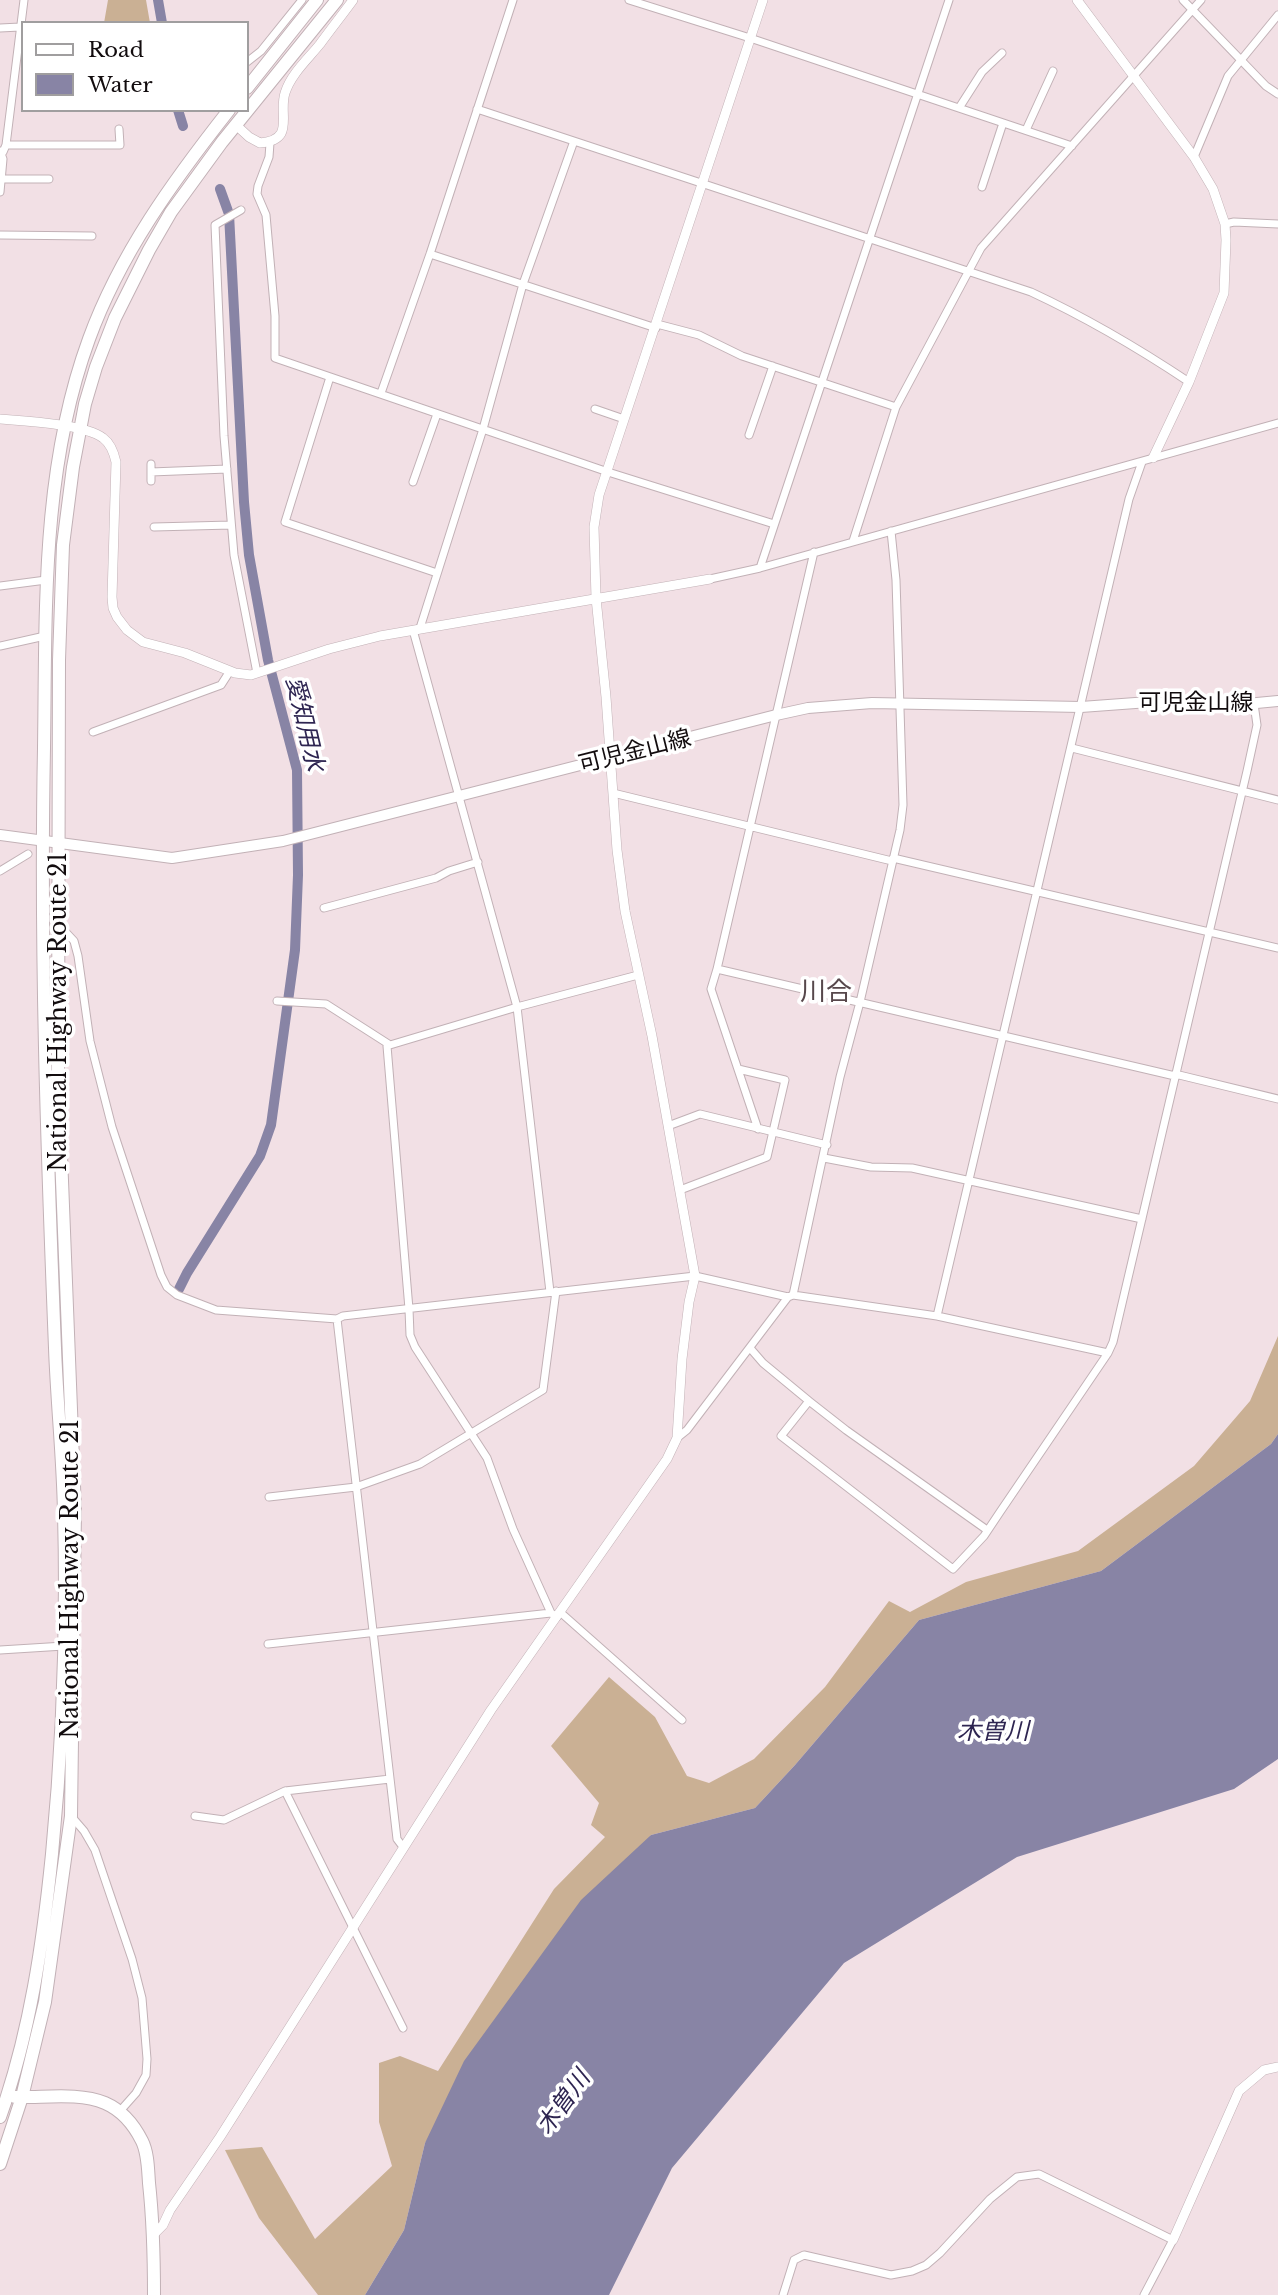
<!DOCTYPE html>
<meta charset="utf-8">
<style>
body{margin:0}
#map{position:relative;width:1278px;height:2295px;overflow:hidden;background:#f2e0e5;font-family:"Libre Baskerville",serif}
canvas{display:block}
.legend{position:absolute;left:21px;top:21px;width:228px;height:91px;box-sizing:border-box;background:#fff;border:2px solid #a09e9f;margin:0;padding:9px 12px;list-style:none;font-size:21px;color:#120c0e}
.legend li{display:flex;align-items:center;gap:14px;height:35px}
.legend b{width:35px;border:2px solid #a09e9f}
</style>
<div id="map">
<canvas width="1278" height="2295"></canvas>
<ul class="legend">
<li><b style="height:9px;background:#fff"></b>Road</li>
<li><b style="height:19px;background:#8884a5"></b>Water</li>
</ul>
</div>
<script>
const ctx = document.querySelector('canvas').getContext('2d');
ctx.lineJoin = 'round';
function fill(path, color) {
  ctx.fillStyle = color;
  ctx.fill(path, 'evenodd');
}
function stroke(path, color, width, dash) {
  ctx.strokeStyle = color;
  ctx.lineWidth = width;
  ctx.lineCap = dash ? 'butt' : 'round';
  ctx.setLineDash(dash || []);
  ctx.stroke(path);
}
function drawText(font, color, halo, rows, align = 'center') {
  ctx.font = font + ' "Libre Baskerville","Noto Sans JP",serif';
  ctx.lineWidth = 7;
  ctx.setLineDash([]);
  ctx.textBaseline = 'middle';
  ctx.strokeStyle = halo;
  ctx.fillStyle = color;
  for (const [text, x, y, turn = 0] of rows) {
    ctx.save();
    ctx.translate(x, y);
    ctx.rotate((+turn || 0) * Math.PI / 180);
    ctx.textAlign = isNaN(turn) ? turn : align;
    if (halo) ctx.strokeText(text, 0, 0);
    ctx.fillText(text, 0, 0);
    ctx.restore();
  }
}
fill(new Path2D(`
 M108,0h38l4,23h-46z
 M1278,1336v98l-7,10 -170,127 -182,49 -124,145 -40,43 -104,27 -226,308 -21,87 -39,65h-47l-59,-77 -34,-68 37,-3 53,92 77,-73 -13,-44v-59l21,-7 38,15 116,-182 51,-52 -14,-12 8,-22 -48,-57 58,-69 46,40 32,59 22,7 45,-24 71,-72 64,-86 21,11 56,-30 112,-31 116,-85 56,-65z`), '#cab094');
fill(new Path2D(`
 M1278,1434v325l-44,30 -217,68 -173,106 -172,205 -63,127h-244l39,-65 21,-87 39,-82 117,-161 70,-65 104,-27 40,-43 124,-145 182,-49 170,-127z`), '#8884a5');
stroke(new Path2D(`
 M158,0l4,23
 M178,110l5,16
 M179,1289l8,-16 73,-117 11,-31 24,-175 3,-75 -1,-105 -29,-110 -19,-105 -5,-53 -15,-288 -9,-25`), '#8884a5', 10);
const minor = new Path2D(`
 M629,0l121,38 322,108
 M1183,0l83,86 12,8
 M0,28l20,-1
 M247,62l14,-11 41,-51
 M959,108l23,-36 20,-19
 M477,109l554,183c56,26 107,56 158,90
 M1026,130l27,-59
 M270,143l-1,14 -11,29 -1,8 9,21 9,101v42l333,114 166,52
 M6,145l18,-145
 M0,151l3,8 -3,33
 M3,152l3,-7h114l-1,-16
 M1194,157l34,-81 50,-61
 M1,179h48
 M982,187l21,-64
 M241,210l-26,15 9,211 10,119 23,118
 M1225,224l9,-2 44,2
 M0,235l92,1
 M430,254l226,74
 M657,324l42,11 43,21 154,51
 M330,377l-45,145 152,51
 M381,393l49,-139 83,-254
 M595,409l29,10
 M749,435l24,-69
 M151,464v17
 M151,472l76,-3
 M413,482l24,-68
 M154,527l77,-2
 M853,541l43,-134 85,-159 220,-248
 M814,552l-97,417 458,107
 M760,568l189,-568
 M710,579l50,-11 518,-145
 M0,586l46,-6
 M420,628l63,-199 40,-145 51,-143
 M413,630l104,377 33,285
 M0,646l45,-10
 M93,732l128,-47 9,-14
 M1072,748l206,52
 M613,793l279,68
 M893,858l385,90
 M0,871l28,-17
 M324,908l112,-30 13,-7 29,-9
 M59,925l15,16 4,15 12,85 22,86 49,148 6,12 10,8 39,15 121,9 6,-3 352,-40 93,21 5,-2 144,21 171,37
 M717,969l-6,20 47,140
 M277,1001l49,3 64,41 127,-38 121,-32
 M390,1045l-3,1 22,263 1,26 5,12 72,111 26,71 38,84 6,4
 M1175,1074l103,25
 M668,1126l32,-12 127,31
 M824,1158l47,9 41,1 230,51
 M680,1190l87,-33 18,-77 -47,-11
 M793,1295l47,-218 20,-75 40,-172 3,-25 -7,-225 -5,-49
 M937,1316l192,-817 13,-37
 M337,1319l60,520 6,8
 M750,1348l13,15 46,38 -28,35 172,133 31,-33 16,-24 108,-159 5,-11 134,-571 10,-46 -3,-21
 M809,1401l37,29 141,100
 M677,1438l10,-8 101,-133
 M269,1497l87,-10 64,-23 123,-74 13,-99
 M560,1612l122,108
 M268,1644l283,-31
 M0,1650l64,-4
 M285,1791l118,237
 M71,1816l13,15 11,19 37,109 10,39 5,61 -1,16 -10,18 -16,18
 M195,1816l29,4 61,-29 105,-12
 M783,2295l11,-35 10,-5 87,20 21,-4 14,-6 14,-12 50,-54 27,-22 22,-3 134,66 -29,55`);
const tertiary = new Path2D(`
 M1077,0l117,157 19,32 12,35 1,16 -2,53 -35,89 -36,76
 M236,125l13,12 11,6c36,-3 18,-28 25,-50 6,-19 23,-34 35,-49 11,-15 22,-29 33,-44
 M0,419c24,2 85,5 103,19 7,5 11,15 13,24l-4,135 1,11 4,9 10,13 16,12 42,11 50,20 16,2 78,-26 51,-13 330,-57
 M154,2234l9,-9 7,-15 50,-73 271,-427 176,-251 10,-21 5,-79 7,-57 6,-26 -43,-240 -27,-125 -8,-61 -11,-153 -10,-99 -2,-71 5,-32 164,-495
 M1173,2240l66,-149 25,-21 14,-3`);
const primary = new Path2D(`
 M0,835l172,23 111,-17 493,-126 32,-7 64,-5 209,4 68,-5 76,4 53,-5`);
const trunk = new Path2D(`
 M247,88l70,-88
 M15,2097c28,1 64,-5 90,6 16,7 29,22 37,38 6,12 6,28 7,42 4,37 5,74 5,112
 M0,2117c30,-84 43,-174 52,-263 11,-113 15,-227 12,-341 -1,-55 -7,-110 -9,-165 -8,-200 -15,-400 -11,-600 2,-138 -3,-278 45,-409 31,-85 84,-158 140,-229
 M0,2164l22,-67 23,-95 26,-186 4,-305 -17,-432 1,-419 4,-115 10,-78 12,-63 11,-37 19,-49 34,-68 22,-38 51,-70 115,-142`);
stroke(minor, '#c2b1b6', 9);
stroke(tertiary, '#c2b1b6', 10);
stroke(primary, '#c2b1b6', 12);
stroke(trunk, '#c2b1b6', 14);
stroke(minor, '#fff', 7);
stroke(tertiary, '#fff', 9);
stroke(primary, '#fff', 10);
stroke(trunk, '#fff', 12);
drawText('23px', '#120c0e', '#fff', [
 ["可児金山線",1196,704],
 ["可児金山線",635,752,-14],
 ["National Highway Route 21",60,1012,-90],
 ["National Highway Route 21",72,1579,-90]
]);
drawText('italic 24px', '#2e2551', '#fff', [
 ["愛知用水",304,724,77],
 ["木曽川",993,1732],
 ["木曽川",564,2103,-54]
]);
drawText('26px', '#57484c', '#fff', [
 ["川合",826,993]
]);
</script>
